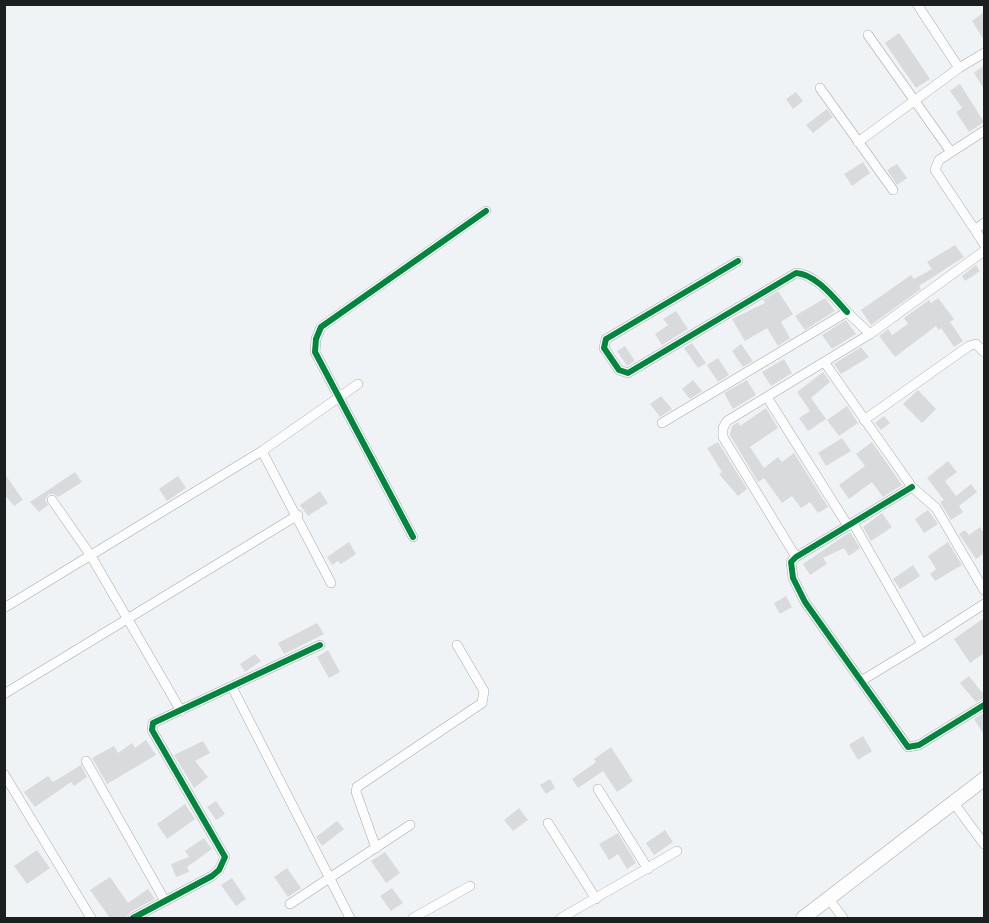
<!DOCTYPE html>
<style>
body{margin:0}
#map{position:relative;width:989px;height:923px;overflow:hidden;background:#f0f3f5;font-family:Barlow,sans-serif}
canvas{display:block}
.frame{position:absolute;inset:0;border:6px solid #1c1f20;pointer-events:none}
</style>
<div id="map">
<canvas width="989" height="923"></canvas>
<div class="frame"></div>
</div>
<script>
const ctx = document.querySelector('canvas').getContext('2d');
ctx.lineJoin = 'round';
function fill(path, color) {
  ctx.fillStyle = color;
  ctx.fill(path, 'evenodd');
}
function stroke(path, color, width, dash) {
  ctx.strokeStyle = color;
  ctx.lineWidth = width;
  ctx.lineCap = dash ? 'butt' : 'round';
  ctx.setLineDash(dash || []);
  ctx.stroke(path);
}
fill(new Path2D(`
 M984,12v28l-12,-19z
 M899,33l31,46 -14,9 -31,-45z
 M984,65v24l-10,-16z
 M960,84l24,38 -15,10 -13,-20 6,-4 -12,-17z
 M796,92l7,9 -10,8 -7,-10z
 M827,109l6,8 -20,16 -7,-8z
 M863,162l7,11 -18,13 -8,-12z
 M897,164l10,14 -10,7 -10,-15z
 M955,245l9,12 -45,29 2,3 -50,36 -10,-15 50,-35 3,4 18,-10 -5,-7z
 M976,265l4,6 -15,10 -3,-5z
 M778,291l15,23 -12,8 9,16 -12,8 -11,-18 -22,13 -13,-22 33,-16 -2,-3z
 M825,298l10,13 -30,19 -10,-14z
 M938,298l16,21 -4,3 13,19 -9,6 -13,-19 -2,2 -3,-4 -41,31 -16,-21 9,-7 4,6 16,-11 -4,-6 25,-18 2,3z
 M676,311l12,18 -26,16 -7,-11 13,-9 -5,-6z
 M846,320l10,14 -24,15 -10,-14z
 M692,343l14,20 -8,5 -14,-20z
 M741,344l12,17 -10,6 -11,-16z
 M625,346l10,15 -8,5 -10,-15z
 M861,347l8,10 -28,17 -7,-10z
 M718,358l11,17 -11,7 -11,-17z
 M784,359l8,14 -21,13 -9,-14z
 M823,372l7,10 -19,16 15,21 -18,12 -9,-13 11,-7 -13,-19z
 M693,380l9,11 -12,8 -8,-10z
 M747,380l9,15 -23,14 -9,-16z
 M918,390l18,19 -14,14 -19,-19z
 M661,396l11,13 -12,8 -10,-13z
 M847,406l11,17 -19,13 -12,-16z
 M766,408l12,20 -28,19 14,21 14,-11 4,5 12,-9 34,54 -10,6 -8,-11 -9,6 -9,-12 -10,7 -18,-25 -6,4 -28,-47 2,-9 6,-4 2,4z
 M884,416l6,7 -9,7 -6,-7z
 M842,438l9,13 -25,15 -8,-13z
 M718,442l29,47 -9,7 -19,-22 3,-2 -15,-24z
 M872,442l30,43 -19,12 -11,-15 -23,17 -10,-14 26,-19 -9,-12z
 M948,461l9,11 -12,9 11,15 15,-12 6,8 -18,14 4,6 -12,8 -11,-18 4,-2 -17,-22z
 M75,472l7,10 -24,15 -4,-3h-5l-4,6 3,5 -9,7 -9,-10z
 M4,473l19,27 -9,6 -10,-12z
 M178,476l8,12 -19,13 -8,-12z
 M320,491l8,12 -20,13 -8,-11z
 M928,510l10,14 -14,9 -9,-14z
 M882,513l10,14 -21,14 -8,-14z
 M980,527l4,6v20l-8,6 -17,-25 6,-4 4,5z
 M850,532l10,16 -11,8 -5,-8 -21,10 4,6 -17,11 -7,-11z
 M349,542l7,12 -15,10 -3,-3 -6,4 -5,-8z
 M948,542l14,23 -27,16 -5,-7 6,-5 -8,-13z
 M913,565l7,11 -20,13 -7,-10z
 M786,596l6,11 -12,7 -6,-11z
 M984,618v35l-14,10 -16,-24z
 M317,623l7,11 -40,20 -6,-11z
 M328,650l12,22 -11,6 -12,-21z
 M255,654l6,7 -16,11 -5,-8z
 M969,676l15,19v3l-8,4 -16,-19z
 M984,713v22l-10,-16z
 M863,736l9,15 -14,9 -9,-15z
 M146,740l10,15 -49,29 -15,-26 22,-12 4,7 14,-10 3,5z
 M203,741l7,12 -15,8 13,16 -14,11 -20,-33z
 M611,747l22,34 -16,11 -14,-21 -25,17 -6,-9 24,-17 -2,-3z
 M81,765l6,12 -13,9 -3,-4 -36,25 -11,-15 24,-16 5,6z
 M550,779l5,9 -9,6 -6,-9z
 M216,801l9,13 -9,6 -9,-13z
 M185,804l10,15 -28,20 -10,-15z
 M519,808l9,12 -15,11 -9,-11z
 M337,821l7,8 -22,17 -6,-9z
 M665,830l8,12 -19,13 -8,-12z
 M618,833l18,30 -9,6 -9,-15 -9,6 -10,-16z
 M204,838l8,11 -25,18 2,5 -13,5 -5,-13 18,-7 -4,-6z
 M37,850l13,18 -23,16 -13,-18z
 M385,852l15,21 -14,10 -15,-22z
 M287,868l14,20 -13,9 -14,-20z
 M110,877l18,26 20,-14 7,10 -25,13 -4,6h-16l-20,-28z
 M232,878l14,21 -10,7 -15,-21z
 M392,888l11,15 -12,8 -11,-15z`), '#d8dadc');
const street = new Path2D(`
 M917,4l42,64 25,-15
 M868,35l83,117
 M820,88l73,102
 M858,142l101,-74
 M984,223l-9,7 9,14
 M975,230l-40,-60 4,-10 45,-29
 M738,261l-132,78 -2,9 15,22 9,3 168,-100c20,1 39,26 51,39
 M825,363l87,124 24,21 48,82
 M767,397l81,129
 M864,420l105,-74 7,-2 8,8
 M662,423l185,-111 23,22 114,-83
 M262,451l69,132
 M912,487l-116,70 -5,5 2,16 12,24 103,145 11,-2 65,-40
 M52,500l39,56 90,155
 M853,523l69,121 -61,37
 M413,537l-98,-185 1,-13 5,-12 165,-116
 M796,557l-73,-120v-9l4,-7 143,-87
 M4,608l258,-157 96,-67
 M922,644l62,-40
 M232,687l118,231
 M4,694l294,-179
 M86,761l79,140
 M4,774l87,144
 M598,789l50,80
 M953,802l31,42
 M548,823l48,76
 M376,848l-20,-56 1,-5 125,-84 2,-12 -27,-46
 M829,899l14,19
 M290,904l120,-79
 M133,918l79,-42 7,-6 6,-13 -73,-127 1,-7 167,-78
 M413,918l57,-32
 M561,918l116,-67`);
const secondary = new Path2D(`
 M803,918l181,-139`);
stroke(street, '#a7a9ab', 10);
stroke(secondary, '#a7a9ab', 15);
stroke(street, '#fdfdfe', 9);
stroke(secondary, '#fdfdfe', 14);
stroke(new Path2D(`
 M738,261l-132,78 -2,9 15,22 9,3 168,-100c20,1 39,26 51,39
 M912,487l-116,70 -5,5 2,16 12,24 103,145 11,-2 65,-40
 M413,537l-98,-185 1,-13 5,-12 165,-116
 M133,918l79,-42 7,-6 6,-13 -73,-127 1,-7 167,-78`), '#00873e', 6);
</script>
